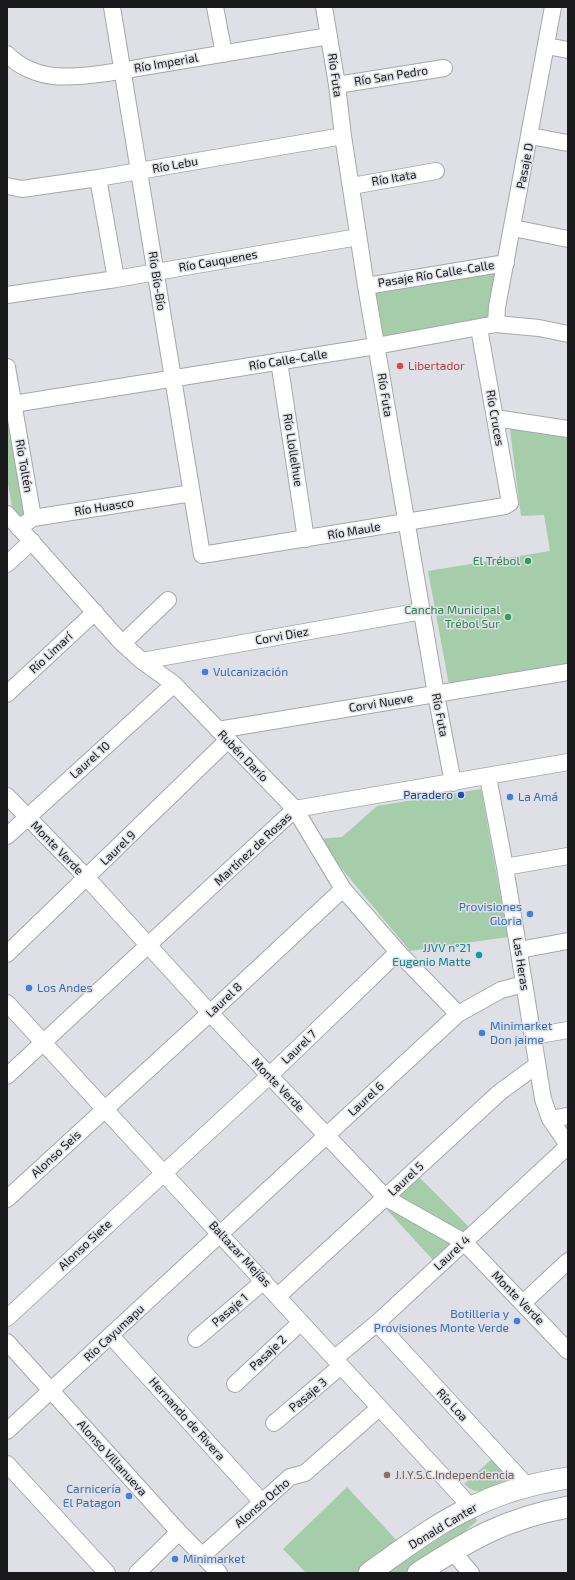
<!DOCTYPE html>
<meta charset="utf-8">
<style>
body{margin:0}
#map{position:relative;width:575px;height:1580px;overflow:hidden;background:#dfe0e6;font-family:"Exo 2",sans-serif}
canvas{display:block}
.frame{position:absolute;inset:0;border:8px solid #1a1a1c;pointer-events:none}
</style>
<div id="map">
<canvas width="575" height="1580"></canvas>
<div class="frame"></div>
</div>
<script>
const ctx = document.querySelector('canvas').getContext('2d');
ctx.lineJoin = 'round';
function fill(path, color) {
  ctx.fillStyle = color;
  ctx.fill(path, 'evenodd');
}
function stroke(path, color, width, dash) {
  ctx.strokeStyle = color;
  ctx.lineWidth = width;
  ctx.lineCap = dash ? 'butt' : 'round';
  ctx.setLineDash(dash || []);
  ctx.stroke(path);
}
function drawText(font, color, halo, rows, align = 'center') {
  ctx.font = font + ' "Exo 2",sans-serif';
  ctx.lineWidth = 3;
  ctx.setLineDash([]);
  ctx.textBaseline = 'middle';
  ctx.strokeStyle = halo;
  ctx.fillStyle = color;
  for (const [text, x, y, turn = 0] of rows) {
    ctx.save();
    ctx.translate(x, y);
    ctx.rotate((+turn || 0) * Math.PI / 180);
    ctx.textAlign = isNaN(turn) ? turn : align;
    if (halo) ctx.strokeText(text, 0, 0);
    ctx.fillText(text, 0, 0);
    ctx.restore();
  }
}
fill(new Path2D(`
 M501,269l-9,49 -114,21 -7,-49z
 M13,419l18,96 -17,3 -7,-40v-57z
 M512,429l56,6v229l-119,21 -21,-114 122,-20 -6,-36 -23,1 -11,-86z
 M481,789l27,148 -98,14 -93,-112 25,-2 35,-31z
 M418,1176l54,54 -11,5 -64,-39z
 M391,1206l62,35 -20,19 -46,-50z
 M493,1458l20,19c-10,8 -28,17 -41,13 -2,-1 -6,-5 -8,-6z
 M347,1487l55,59 -43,27h-53l-23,-24z
 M475,1515l2,6 -32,27 -40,25h-19z`), '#a5cdaa');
const minor = new Path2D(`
 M112,7l90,548 303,-49 5,-3 -31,-175
 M215,7l9,47
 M324,7l13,78 6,51 23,150 70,408 17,89
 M547,46l21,4
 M7,54c11,12 29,20 46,22 30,3 77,-7 108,-12 56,-9 112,-19 168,-28
 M337,85l107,-17
 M530,136l38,7
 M98,178l18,101
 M7,186l15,3 76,-11 245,-42
 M352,186l84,-15
 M513,228l55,11
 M366,286l140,-23
 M7,295l109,-16 242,-42
 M496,324l1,-17 56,-300
 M279,361l27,178
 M7,367l26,151
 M7,405l369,-59 120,-22 43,4 29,6
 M495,418l73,11
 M7,514l113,127 22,20 32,23 121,125 48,80 55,63 60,62
 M19,528l14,-10 159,-25
 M7,564l25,-23
 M123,643l45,-43
 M142,661l280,-50
 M7,694l88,-82
 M218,730l350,-58
 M488,777l17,90 38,232 7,20 18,26
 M7,796l80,82 123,135 176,185 78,44 104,109
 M7,836l167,-152
 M505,867l63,-11
 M519,950l49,-9
 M7,954l221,-214
 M7,1003l464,504
 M533,1036l35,-6
 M7,1076l288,-267 273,-47
 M550,1119l18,-3
 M7,1199l203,-186 133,-124
 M278,1296l222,-204 37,-27
 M523,1303l45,-42
 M7,1318l262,-242 129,-124
 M377,1323l151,164
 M111,1336l151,166
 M196,1339l68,-58
 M7,1342l172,190 40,41
 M335,1358l42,-35 191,-177
 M235,1384l66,-62
 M274,1423l67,-57
 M7,1431l451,-417 43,-24 23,-6
 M7,1464l100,109
 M452,1551l19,22
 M203,1555l87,-78 15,-4 74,-65
 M137,1573l42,-41`);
const major = new Path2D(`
 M369,1573c33,-23 66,-49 103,-66 30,-15 63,-24 96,-29
 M418,1573c53,-34 86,-54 150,-66`);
stroke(minor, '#a5a7ac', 18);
stroke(major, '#a5a7ac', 23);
stroke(minor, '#fff', 16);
stroke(major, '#fff', 21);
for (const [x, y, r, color] of [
 [400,366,4,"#e0444e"],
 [528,561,4,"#2e9e5b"],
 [508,617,4,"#2e9e5b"],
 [205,672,4,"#3f7fe0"],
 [461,795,4,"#1a4fb4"],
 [510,797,4,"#3f7fe0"],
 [530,914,4,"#3f7fe0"],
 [479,955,4,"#0f9aa8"],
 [29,988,4,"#3f7fe0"],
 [482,1033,4,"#3f7fe0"],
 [517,1321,4,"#3f7fe0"],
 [387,1475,4,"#8d6e63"],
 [129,1496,4,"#3f7fe0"],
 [175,1559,4,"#3f7fe0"]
]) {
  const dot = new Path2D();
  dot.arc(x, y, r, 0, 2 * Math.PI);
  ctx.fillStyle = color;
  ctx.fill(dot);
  stroke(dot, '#dfe0e6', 1.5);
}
drawText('12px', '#1a1a1c', '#dfe0e6', [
 ["Río Imperial",166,63,-10],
 ["Río Futa",335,75,82],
 ["Río San Pedro",391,76,-9],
 ["Río Lebu",175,165,-10],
 ["Pasaje D",525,166,-79],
 ["Río Itata",394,178,-10],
 ["Río Cauquenes",218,261,-10],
 ["Pasaje Río Calle-Calle",436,274,-9],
 ["Río Bío-Bío",157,281,81],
 ["Río Calle-Calle",288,360,-9],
 ["Río Futa",385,395,81],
 ["Río Cruces",495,418,80],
 ["Río Llollelhue",293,450,81],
 ["Río Toltén",24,466,80],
 ["Río Huasco",104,507,-9],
 ["Río Maule",354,531,-10],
 ["Corvi Diez",282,636,-10],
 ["Río Limarí",51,653,-43],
 ["Corvi Nueve",381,703,-9],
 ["Río Futa",440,715,79],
 ["Rubén Darío",243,756,46],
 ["Laurel 10",90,760,-42],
 ["Monte Verde",57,848,46],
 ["Laurel 9",118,848,-44],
 ["Martínez de Rosas",253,849,-43],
 ["Las Heras",521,964,81],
 ["Laurel 8",224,1000,-43],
 ["Laurel 7",299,1047,-44],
 ["Monte Verde",278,1085,46],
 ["Laurel 6",366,1099,-43],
 ["Alonso Seis",56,1154,-43],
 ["Laurel 5",406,1179,-43],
 ["Alonso Siete",85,1245,-43],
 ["Laurel 4",452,1253,-43],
 ["Baltazar Mejías",240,1254,47],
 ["Monte Verde",518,1298,46],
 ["Pasaje 1",230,1310,-41],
 ["Río Cayumapu",114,1333,-43],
 ["Pasaje 2",268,1353,-43],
 ["Pasaje 3",308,1395,-40],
 ["Río Loa",452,1405,47],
 ["Hernando de Rivera",187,1419,48],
 ["Alonso Villanueva",112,1458,48],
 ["Alonso Ocho",262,1503,-41],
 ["Donald Canter",443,1526,-31]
]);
drawText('12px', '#be3a42', '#dfe0e6', [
 ["Libertador",408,366]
], 'left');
drawText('12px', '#27864d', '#dfe0e6', [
 ["El Trébol",520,561],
 ["Cancha Municipal",500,610],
 ["Trébol Sur",500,624]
], 'right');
drawText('12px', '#366cbe', '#dfe0e6', [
 ["Vulcanización",213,672],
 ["La Amá",518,797],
 ["Provisiones",522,907,"right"],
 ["Gloria",522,921,"right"],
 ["Los Andes",37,988],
 ["Minimarket",490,1026],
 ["Don jaime",490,1040],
 ["Botilleria y",509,1314,"right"],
 ["Provisiones Monte Verde",509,1328,"right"],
 ["Carnicería",121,1489,"right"],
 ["El Patagon",121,1503,"right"],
 ["Minimarket",183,1559]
], 'left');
drawText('12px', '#164399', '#dfe0e6', [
 ["Paradero",453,795]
], 'right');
drawText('12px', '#0d838f', '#dfe0e6', [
 ["JJVV n°21",471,948],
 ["Eugenio Matte",471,962]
], 'right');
drawText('12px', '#785e54', '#dfe0e6', [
 ["J.I.Y.S.C.Independencia",395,1475]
], 'left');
</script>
